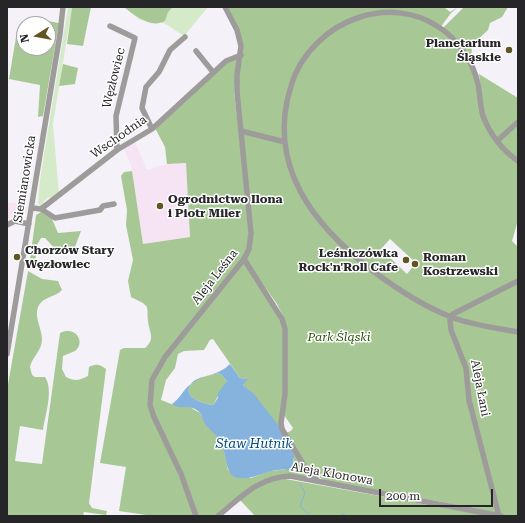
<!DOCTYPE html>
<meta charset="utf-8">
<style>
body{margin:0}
#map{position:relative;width:525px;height:523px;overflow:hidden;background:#f4f2f8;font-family:"Roboto Serif",serif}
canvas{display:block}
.frame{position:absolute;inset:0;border:8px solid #262527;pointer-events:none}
.north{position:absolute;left:16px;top:16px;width:40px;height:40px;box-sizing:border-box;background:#fff;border:1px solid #a8a8a9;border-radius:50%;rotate:259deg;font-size:11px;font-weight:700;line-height:16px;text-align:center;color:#262527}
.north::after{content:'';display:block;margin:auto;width:14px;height:18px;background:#605622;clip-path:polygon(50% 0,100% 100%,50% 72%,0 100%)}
.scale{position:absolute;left:379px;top:489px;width:114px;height:18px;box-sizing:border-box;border:2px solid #262527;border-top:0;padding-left:5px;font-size:12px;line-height:14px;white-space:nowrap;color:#262527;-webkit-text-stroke:3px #fff;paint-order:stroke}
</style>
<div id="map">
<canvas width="525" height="523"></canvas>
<div class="frame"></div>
<div class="north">N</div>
<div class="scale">200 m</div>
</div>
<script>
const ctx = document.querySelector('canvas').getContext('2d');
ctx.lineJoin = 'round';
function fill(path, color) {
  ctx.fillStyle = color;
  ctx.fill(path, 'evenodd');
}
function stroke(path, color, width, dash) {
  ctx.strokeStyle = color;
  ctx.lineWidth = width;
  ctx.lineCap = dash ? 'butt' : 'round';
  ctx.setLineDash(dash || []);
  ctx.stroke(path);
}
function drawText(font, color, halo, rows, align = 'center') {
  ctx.font = font + ' "Roboto Serif",serif';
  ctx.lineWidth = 3;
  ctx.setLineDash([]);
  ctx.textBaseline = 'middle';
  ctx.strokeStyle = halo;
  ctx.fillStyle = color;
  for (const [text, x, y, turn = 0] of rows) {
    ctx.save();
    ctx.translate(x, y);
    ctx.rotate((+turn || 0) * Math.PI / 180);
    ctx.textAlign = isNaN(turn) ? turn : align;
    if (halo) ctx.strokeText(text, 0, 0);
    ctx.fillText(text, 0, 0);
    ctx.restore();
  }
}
fill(new Path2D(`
 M135,142l12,28 20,-6 19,-1 4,74 -47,7 -12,-78 -7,-18z
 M7,202l10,1v3l10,1 -1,6 -19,6z`), '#f6e3f3');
fill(new Path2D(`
 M68,7h4l-19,117 6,70 -8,6 -2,-3 -6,5 2,2 -4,3 -3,-4 2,-23z
 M124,7h84l-24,29 -20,-13 -24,-3z`), '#d5eac9');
fill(new Path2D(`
 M72,7h19l-8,39 -16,-2z
 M124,7h49l-5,5 -3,9c-14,8 -31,-6 -41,-14z
 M225,7h219l6,5 8,-5 -7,6 -11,15 19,18 16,30 7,35 14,30 22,-17v96l-6,21 6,6v269h-10l-71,-15 -113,-20 -20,-18 -18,-30 5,-2 2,-3 -9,-13v-97l-7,-14 -32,-45 5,-10 -14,-157 6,-45zM390,239l26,24 -9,11 -26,-25z
 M464,7h44l-6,10 -12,6 -2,7 -16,15 -1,16 -28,-33z
 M42,20l17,3 -16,93 -5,1 2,-32 -31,-6 8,-48 7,1v16h24v-24h-7z
 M238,58l-4,33 16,142 -2,16 -4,10 -87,108 -7,37 45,112h-42l-34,-5 7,-44 -26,-4 20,-113 4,-2h21c11,-9 4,-16 3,-27 -1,-5 0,-9 -1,-14l-4,-4 -12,-6 -3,-16 5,-21 -7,-35 1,-15 -6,-34 3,-4 8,-1 11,73 47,-7 -4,-74 -19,1 -2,-17 -10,-19 71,-65z
 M63,64l15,4 -3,16 -16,2z
 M479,74l39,24v23l-20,20 -13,-24z
 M41,212l11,7 6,14 23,-2 -8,21 -8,3 -8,-4 -12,-13h-4l-4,7 -2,19 -6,3 7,-52z
 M244,261l29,45 11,23 1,49 -4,52 -31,-39 -7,-6 4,-6 -7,-1 -27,-39 -3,1 -6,10 -20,1 -6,3 -3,14 -9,12 -5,20 18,7 9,-1 12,7 7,13 12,12 5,12 4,20 23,8 19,-7 18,-2 3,2c4,-7 3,-15 0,-23l7,10 22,22 -43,-4 -62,40h-17l-43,-100c-5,-17 -3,-33 5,-49z
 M28,271l14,8 16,2 4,9c-6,7 -17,6 -23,15 -6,11 3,23 3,34 0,12 -10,18 -12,28l2,8 3,2h10c9,13 0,38 -2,53l-23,-4 -5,35 27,3 18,-131c16,-8 26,10 15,18 -4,2 -8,3 -12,5l-1,13 4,8c9,5 14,3 22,-1l1,-9c7,-4 12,-2 17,2l-17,134 3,5 15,3 -1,4 -22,-3 -1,4h-76v-126z
 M220,373l7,8 -14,24c-8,-1 -32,-7 -22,-21 5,-7 20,-9 29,-11z
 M280,478l210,38h-235l-15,-16 27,-18z`), '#a7c894');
fill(new Path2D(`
 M230,364l10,14 8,1 -5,6 11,9 25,32 12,22 3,8 -2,15c-20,-7 -38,12 -58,6 -10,-9 -7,-23 -13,-34 -3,-8 -11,-12 -16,-19 -2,-3 -3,-8 -5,-11 -8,-10 -20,-2 -28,-9 9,-6 12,-17 22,-22 11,-8 26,-7 36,-18zM220,373l7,8 -9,12v5l-5,7c-8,-1 -32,-7 -22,-21 5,-7 20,-9 29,-11z`), '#86b2de');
stroke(new Path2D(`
 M300,484l5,9 -5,13 10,10
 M340,516l4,-2 2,2`), '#86b2de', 1);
stroke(new Path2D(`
 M110,26l25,12 -19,78 1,34
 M196,51l17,21
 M152,129l-10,-21 4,-21 13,-15 11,-22 15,-13
 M241,131l44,11
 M497,141l21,-19
 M518,161c-16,-11 -28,-27 -35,-45 -3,-11 -3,-22 -5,-32 -5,-23 -21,-46 -41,-58 -23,-15 -51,-17 -77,-9 -32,10 -60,37 -69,69 -25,79 22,139 82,185 24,18 50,35 78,46 21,8 45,11 67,15
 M32,208l9,1 76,-59 35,-21 74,-68 15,-6
 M41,209l14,9 45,-8 3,-4 11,-2
 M7,225l8,-4 14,3
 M244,259l38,60 3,10v65l-4,29 1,6 24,40 12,12
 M7,354l53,-320 3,-27
 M196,516l-15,-42 -27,-57 -4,-12 2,-25 13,-23 79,-98 5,-10 2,-16 -14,-141v-17l4,-29 -4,-16 -12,-23
 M218,516c22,-18 41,-39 72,-40l211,40
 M499,516l-30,-116 -3,-32 -15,-38 -1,-10 3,-6 65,-33`), '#9d9c9a', 5.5);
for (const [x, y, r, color] of [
 [509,50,4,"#605622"],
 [160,206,4,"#605622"],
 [17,257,4,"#605622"],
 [406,260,4,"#605622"],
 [415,264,4,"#605622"]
]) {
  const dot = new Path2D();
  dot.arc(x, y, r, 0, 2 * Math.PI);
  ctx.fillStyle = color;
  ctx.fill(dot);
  stroke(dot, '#fff', 1.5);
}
drawText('bold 12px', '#262527', '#fff', [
 ["Planetarium",501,43,"right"],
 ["Śląskie",501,57,"right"],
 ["Ogrodnictwo Ilona",168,199],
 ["i Piotr Miler",168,213],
 ["Chorzów Stary",25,250],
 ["Węzłowiec",25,264],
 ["Leśniczówka",398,253,"right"],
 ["Rock'n'Roll Cafe",398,267,"right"],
 ["Roman",423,257],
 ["Kostrzewski",423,271]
], 'left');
drawText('12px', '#262527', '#fff', [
 ["Węzłowiec",114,78,-76],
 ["Wschodnia",119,137,-35],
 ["Siemianowicka",25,179,-81],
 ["Aleja Leśna",215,277,-52],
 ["Aleja Łani",480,388,79],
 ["Aleja Klonowa",332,474,10]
]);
drawText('italic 12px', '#2a5207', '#fff', [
 ["Park Śląski",339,337]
]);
drawText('italic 13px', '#00497e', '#fff', [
 ["Staw Hutnik",254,444]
]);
</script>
